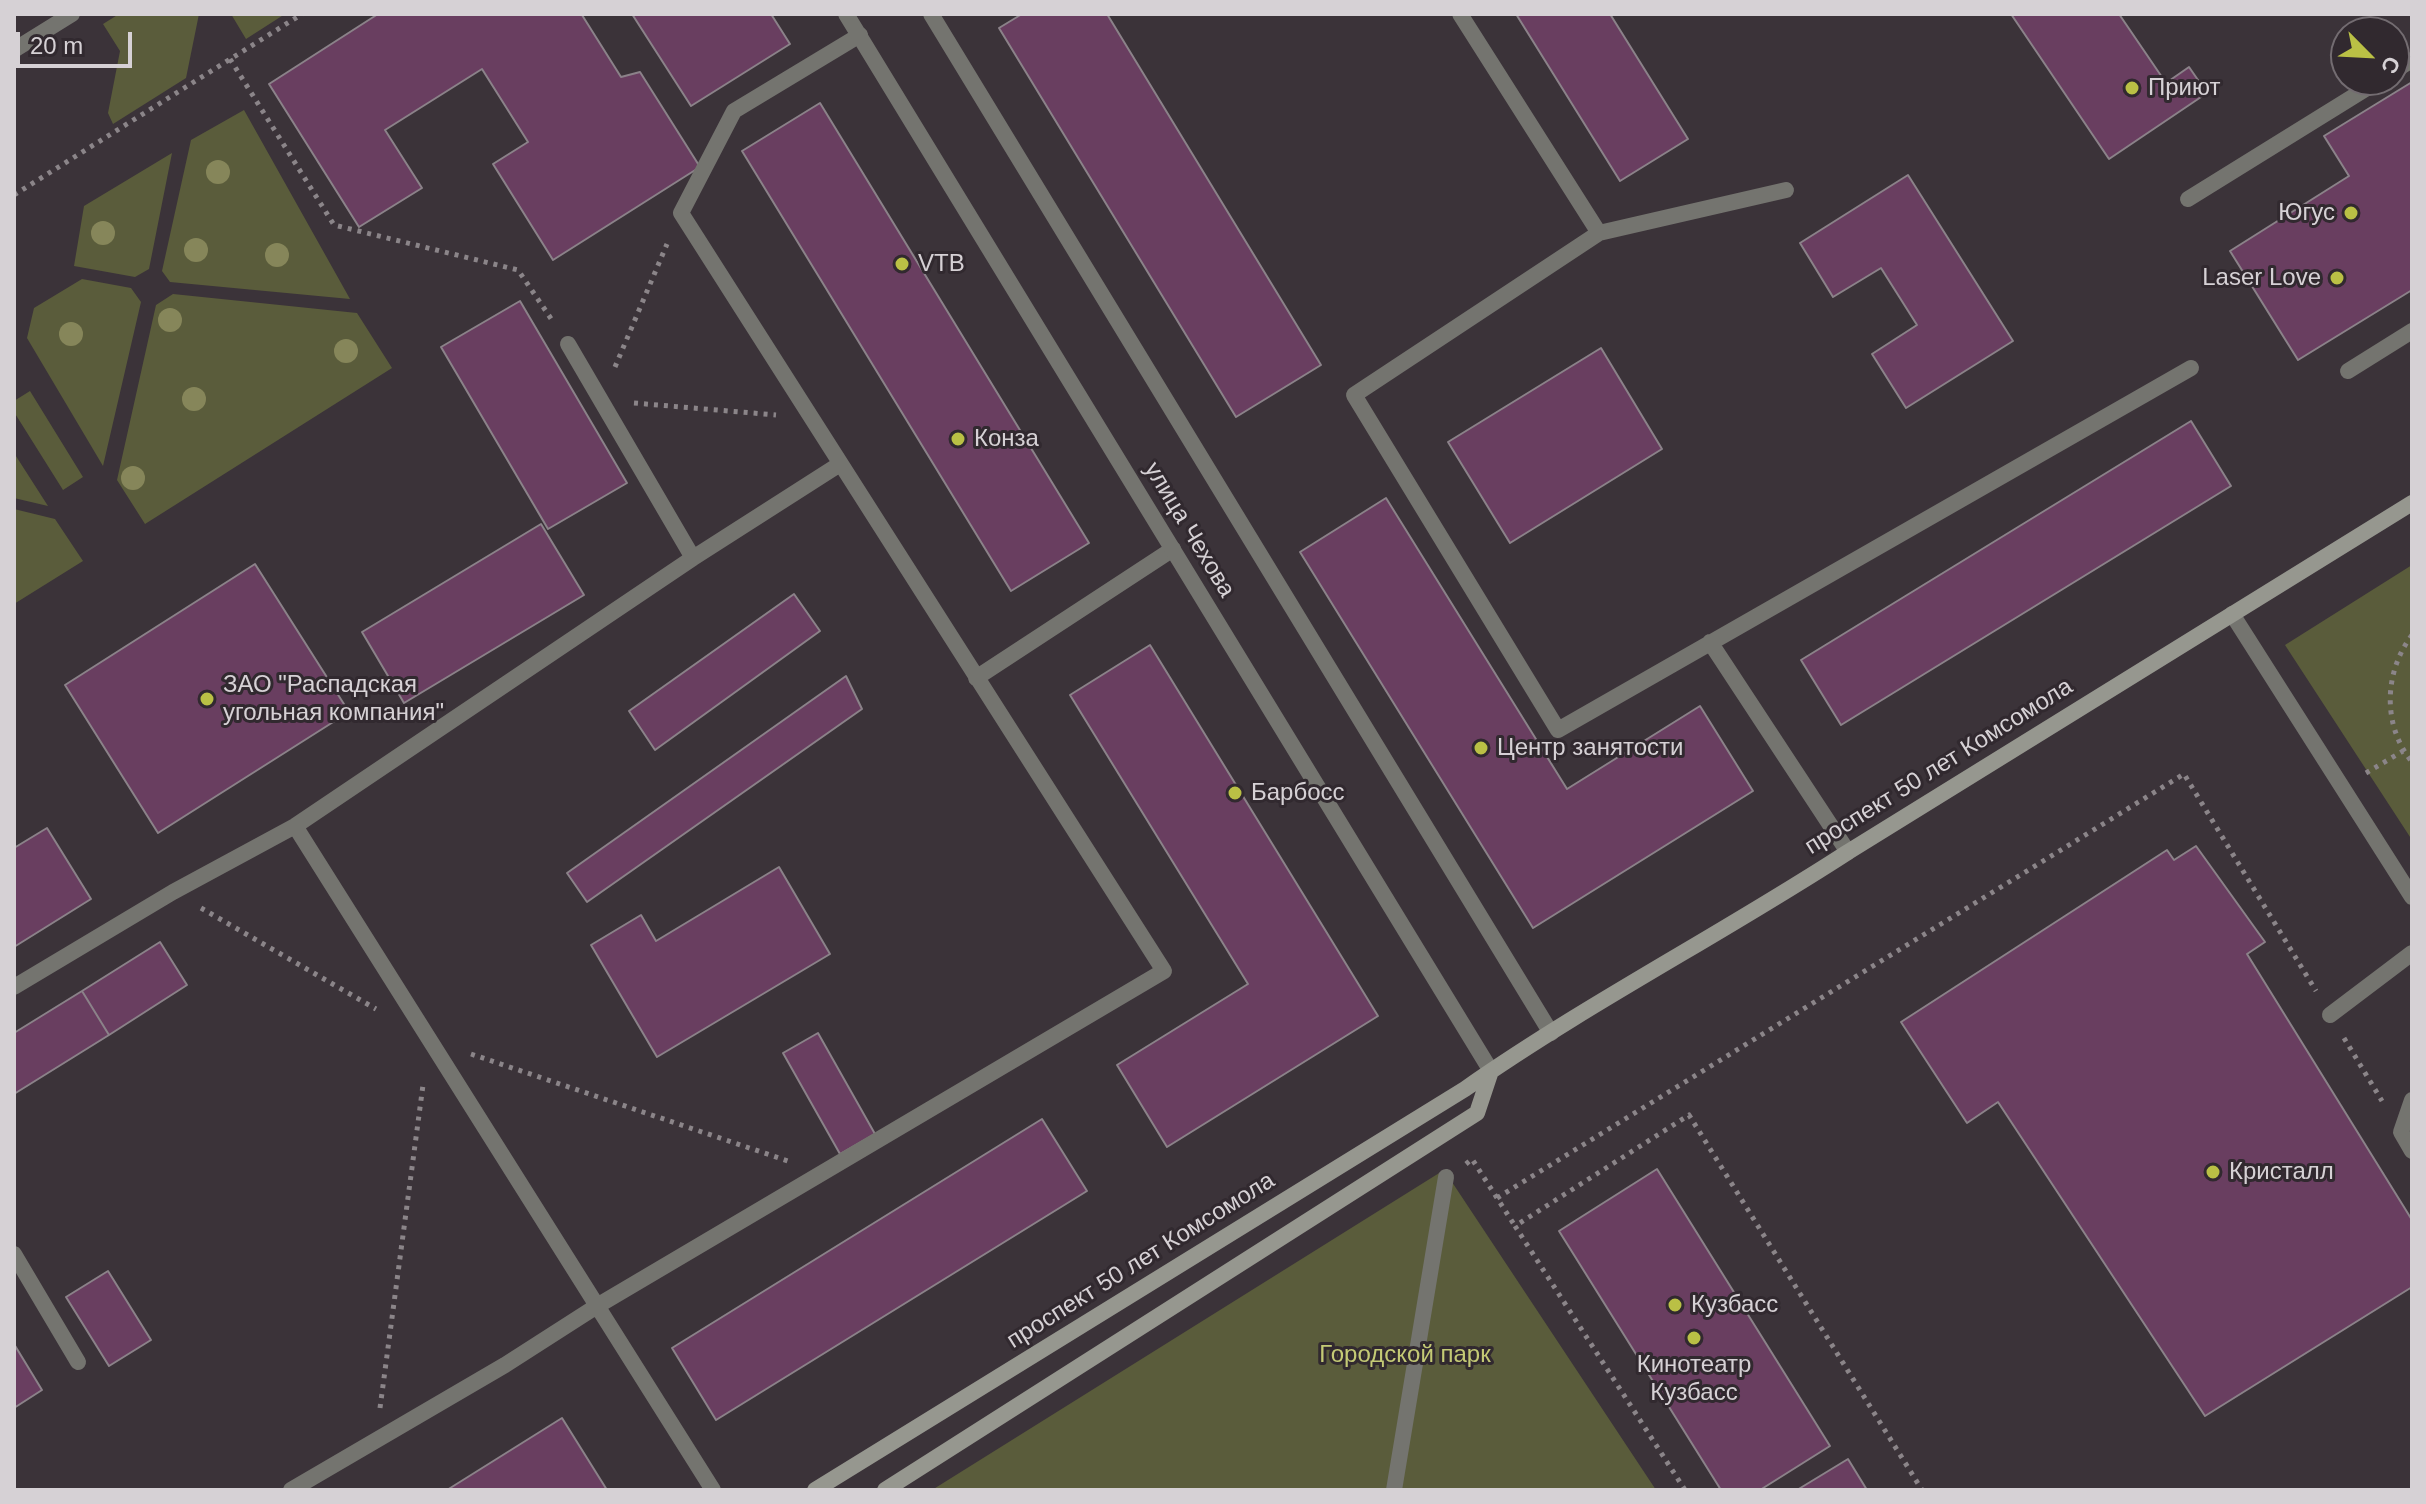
<!DOCTYPE html>
<meta charset="utf-8">
<style>
body{margin:0}
#map{position:relative;width:2426px;height:1504px;overflow:hidden;background:#3b3339;font-family:Helvetica,sans-serif}
canvas{display:block}
.frame{position:absolute;inset:0;border:16px solid #d6d1d5;pointer-events:none}
.north{position:absolute;left:2330px;top:16px;width:80px;height:80px;box-sizing:border-box;background:#31292f;border:2px solid #736c71;border-radius:50%;rotate:114deg;font-size:22px;font-weight:700;line-height:32px;text-align:center;color:#d6d1d5}
.north::after{content:'';display:block;margin:auto;width:28px;height:36px;background:#bac045;clip-path:polygon(50% 0,100% 100%,50% 72%,0 100%)}
.scale{position:absolute;left:16px;top:32px;width:116px;height:36px;box-sizing:border-box;border:4px solid #d6d1d5;border-top:0;padding-left:10px;font-size:24px;line-height:28px;white-space:nowrap;color:#d6d1d5;-webkit-text-stroke:6px #31292f;paint-order:stroke}
</style>
<div id="map">
<canvas width="2426" height="1504"></canvas>
<div class="frame"></div>
<div class="north">С</div>
<div class="scale">20 m</div>
</div>
<script>
const ctx = document.querySelector('canvas').getContext('2d');
ctx.lineJoin = 'round';
function fill(path, color) {
  ctx.fillStyle = color;
  ctx.fill(path, 'evenodd');
}
function stroke(path, color, width, dash) {
  ctx.strokeStyle = color;
  ctx.lineWidth = width;
  ctx.lineCap = dash ? 'butt' : 'round';
  ctx.setLineDash(dash || []);
  ctx.stroke(path);
}
function drawText(font, color, halo, rows, align = 'center') {
  ctx.font = font + ' Helvetica,sans-serif';
  ctx.lineWidth = 6;
  ctx.setLineDash([]);
  ctx.textBaseline = 'middle';
  ctx.strokeStyle = halo;
  ctx.fillStyle = color;
  for (const [text, x, y, turn = 0] of rows) {
    ctx.save();
    ctx.translate(x, y);
    ctx.rotate((+turn || 0) * Math.PI / 180);
    ctx.textAlign = isNaN(turn) ? turn : align;
    if (halo) ctx.strokeText(text, 0, 0);
    ctx.fillText(text, 0, 0);
    ctx.restore();
  }
}
fill(new Path2D(`
 M119,14h80l-13,64 -73,46 -5,-11 12,-62 -17,-27z
 M231,14h54l-39,25z
 M244,110l106,189 -180,-17 -8,-11 29,-131z
 M172,153l-23,116 -14,8 -61,-11 10,-60z
 M82,279l49,9 10,14 -38,164 -76,-128 7,-30z
 M173,294l184,19 35,55 -247,156 -28,-44 39,-175z
 M30,391l53,86 -20,13 -49,-78v-11z
 M14,453l34,53 -34,-8z
 M14,509l41,10 28,42 -69,43z
 M2412,565v275l-127,-195z
 M1444,1170l212,320h-724z`), '#5a5c3b');
const building = new Path2D(`
 M378,14h206l-2,1 39,62 19,-5 60,95 -147,93 -60,-96 35,-22 -46,-73 -97,61 37,58 -63,39 -90,-143z
 M632,14h139l19,30 -99,62z
 M1022,14h85l214,351 -85,52 -237,-389z
 M1516,14h94l78,125 -68,42z
 M2011,14h108l47,69 23,-16 18,26 -98,66z
 M2412,82v208l-114,70 -68,-109 119,-75 -25,-40z
 M820,103l269,440 -78,48 -269,-440z
 M1908,175l105,166 -107,67 -34,-54 45,-29 -36,-57 -48,29 -33,-54z
 M520,301l107,182 -79,46 -107,-182z
 M1601,348l61,101 -152,94 -62,-101z
 M2191,421l40,65 -390,239 -40,-65z
 M1386,498l181,291 133,-83 53,85 -220,137 -233,-376z
 M541,524l43,71 -180,108 -42,-71z
 M255,564l94,148 -191,121 -93,-148z
 M794,594l26,37 -165,119 -26,-39z
 M1150,645l228,371 -211,131 -50,-82 131,-81 -178,-289z
 M846,676l16,33 -275,193 -20,-29z
 M47,828l44,71 -77,48v-99z
 M2196,846l69,96 -18,12 165,266v67l-207,129 -207,-314 -31,21 -66,-101 266,-172 7,10z
 M779,867l51,87 -173,103 -66,-112 50,-30 15,26z
 M160,942l27,43 -78,50 -27,-44z
 M82,991l27,44 -95,59v-61z
 M818,1033l57,101 -35,20 -57,-101z
 M1042,1119l45,72 -371,229 -44,-72z
 M1657,1169l173,277 -70,44h-39l-162,-259z
 M108,1271l43,69 -42,26 -43,-69z
 M14,1344l28,46 -28,18z
 M562,1418l45,72h-160z
 M1848,1459l19,31h-70z`);
fill(building, '#693e60');
stroke(building, '#8b8289', 2);
stroke(new Path2D(`
 M230,59l104,166 184,45 36,53
 M14,195l288,-181
 M615,367l52,-123
 M634,403l142,12
 M2412,635c-28,37 -30,90 0,127
 M2366,773l37,-22
 M201,908l175,101
 M2344,1038l38,63
 M471,1054l317,107
 M1466,1164l6,-5 43,67
 M1497,1198l687,-424 132,217
 M380,1408l43,-323
 M1685,1490l-170,-264 174,-111 233,375`), '#8b8589', 5, [4, 6]);
stroke(new Path2D(`
 M1460,14l139,219 -245,162 204,335 633,-362
 M2394,71l18,-11
 M2188,199l192,-119
 M1599,233l187,-43
 M568,344l125,214
 M2348,371l64,-40
 M2232,614l180,283
 M1710,642l138,210
 M976,678l197,-129
 M295,826l418,664
 M14,987l159,-95 122,-66 398,-268 147,-94
 M2330,1015l82,-62
 M2412,1100l-11,32 11,19
 M14,1254l64,108
 M291,1490l214,-125 92,-59 567,-335 -483,-758 53,-102 126,-76`), '#74746f', 16);
stroke(new Path2D(`
 M14,50l58,-36
 M1394,1490l52,-313`), '#74746f', 16);
stroke(new Path2D(`
 M846,14l645,1057
 M931,14l620,1019`), '#74746f', 16);
stroke(new Path2D(`
 M815,1490l650,-401c123,-86 257,-155 383,-237l564,-349
 M885,1490l592,-377 14,-42`), '#96978f', 16);
ctx.fillStyle = '#86865a';
for (const [x, y] of [
 [218,172],
 [103,233],
 [196,250],
 [277,255],
 [170,320],
 [71,334],
 [346,351],
 [194,399],
 [133,478]
]) {
  ctx.beginPath();
  ctx.arc(x, y, 12, 0, 2 * Math.PI);
  ctx.fill();
}
for (const [x, y, r, color] of [
 [2132,88,8,"#bac045"],
 [2351,213,8,"#bac045"],
 [902,264,8,"#bac045"],
 [2337,278,8,"#bac045"],
 [958,439,8,"#bac045"],
 [207,699,8,"#bac045"],
 [1481,748,8,"#bac045"],
 [1235,793,8,"#bac045"],
 [2213,1172,8,"#bac045"],
 [1675,1305,8,"#bac045"],
 [1694,1338,8,"#bac045"]
]) {
  const dot = new Path2D();
  dot.arc(x, y, r, 0, 2 * Math.PI);
  ctx.fillStyle = color;
  ctx.fill(dot);
  stroke(dot, '#31292f', 3);
}
drawText('24px', '#d6d1d5', '#31292f', [
 ["Приют",2148,88],
 ["Югус",2335,213,"right"],
 ["VTB",918,264],
 ["Laser Love",2321,278,"right"],
 ["Конза",974,439],
 ["ЗАО \"Распадская",223,685],
 ["угольная компания\"",223,713],
 ["Центр занятости",1497,748],
 ["Барбосс",1251,793],
 ["Кристалл",2229,1172],
 ["Кузбасс",1691,1305],
 ["Кинотеатр",1694,1365,"center"],
 ["Кузбасс",1694,1393,"center"]
], 'left');
drawText('24px', '#d6d1d5', '#31292f', [
 ["улица Чехова",1189,530,59],
 ["проспект 50 лет Комсомола",1939,767,-32],
 ["проспект 50 лет Комсомола",1141,1261,-32]
]);
drawText('24px', '#c4ca75', '#31292f', [
 ["Городской парк",1405,1355]
]);
</script>
